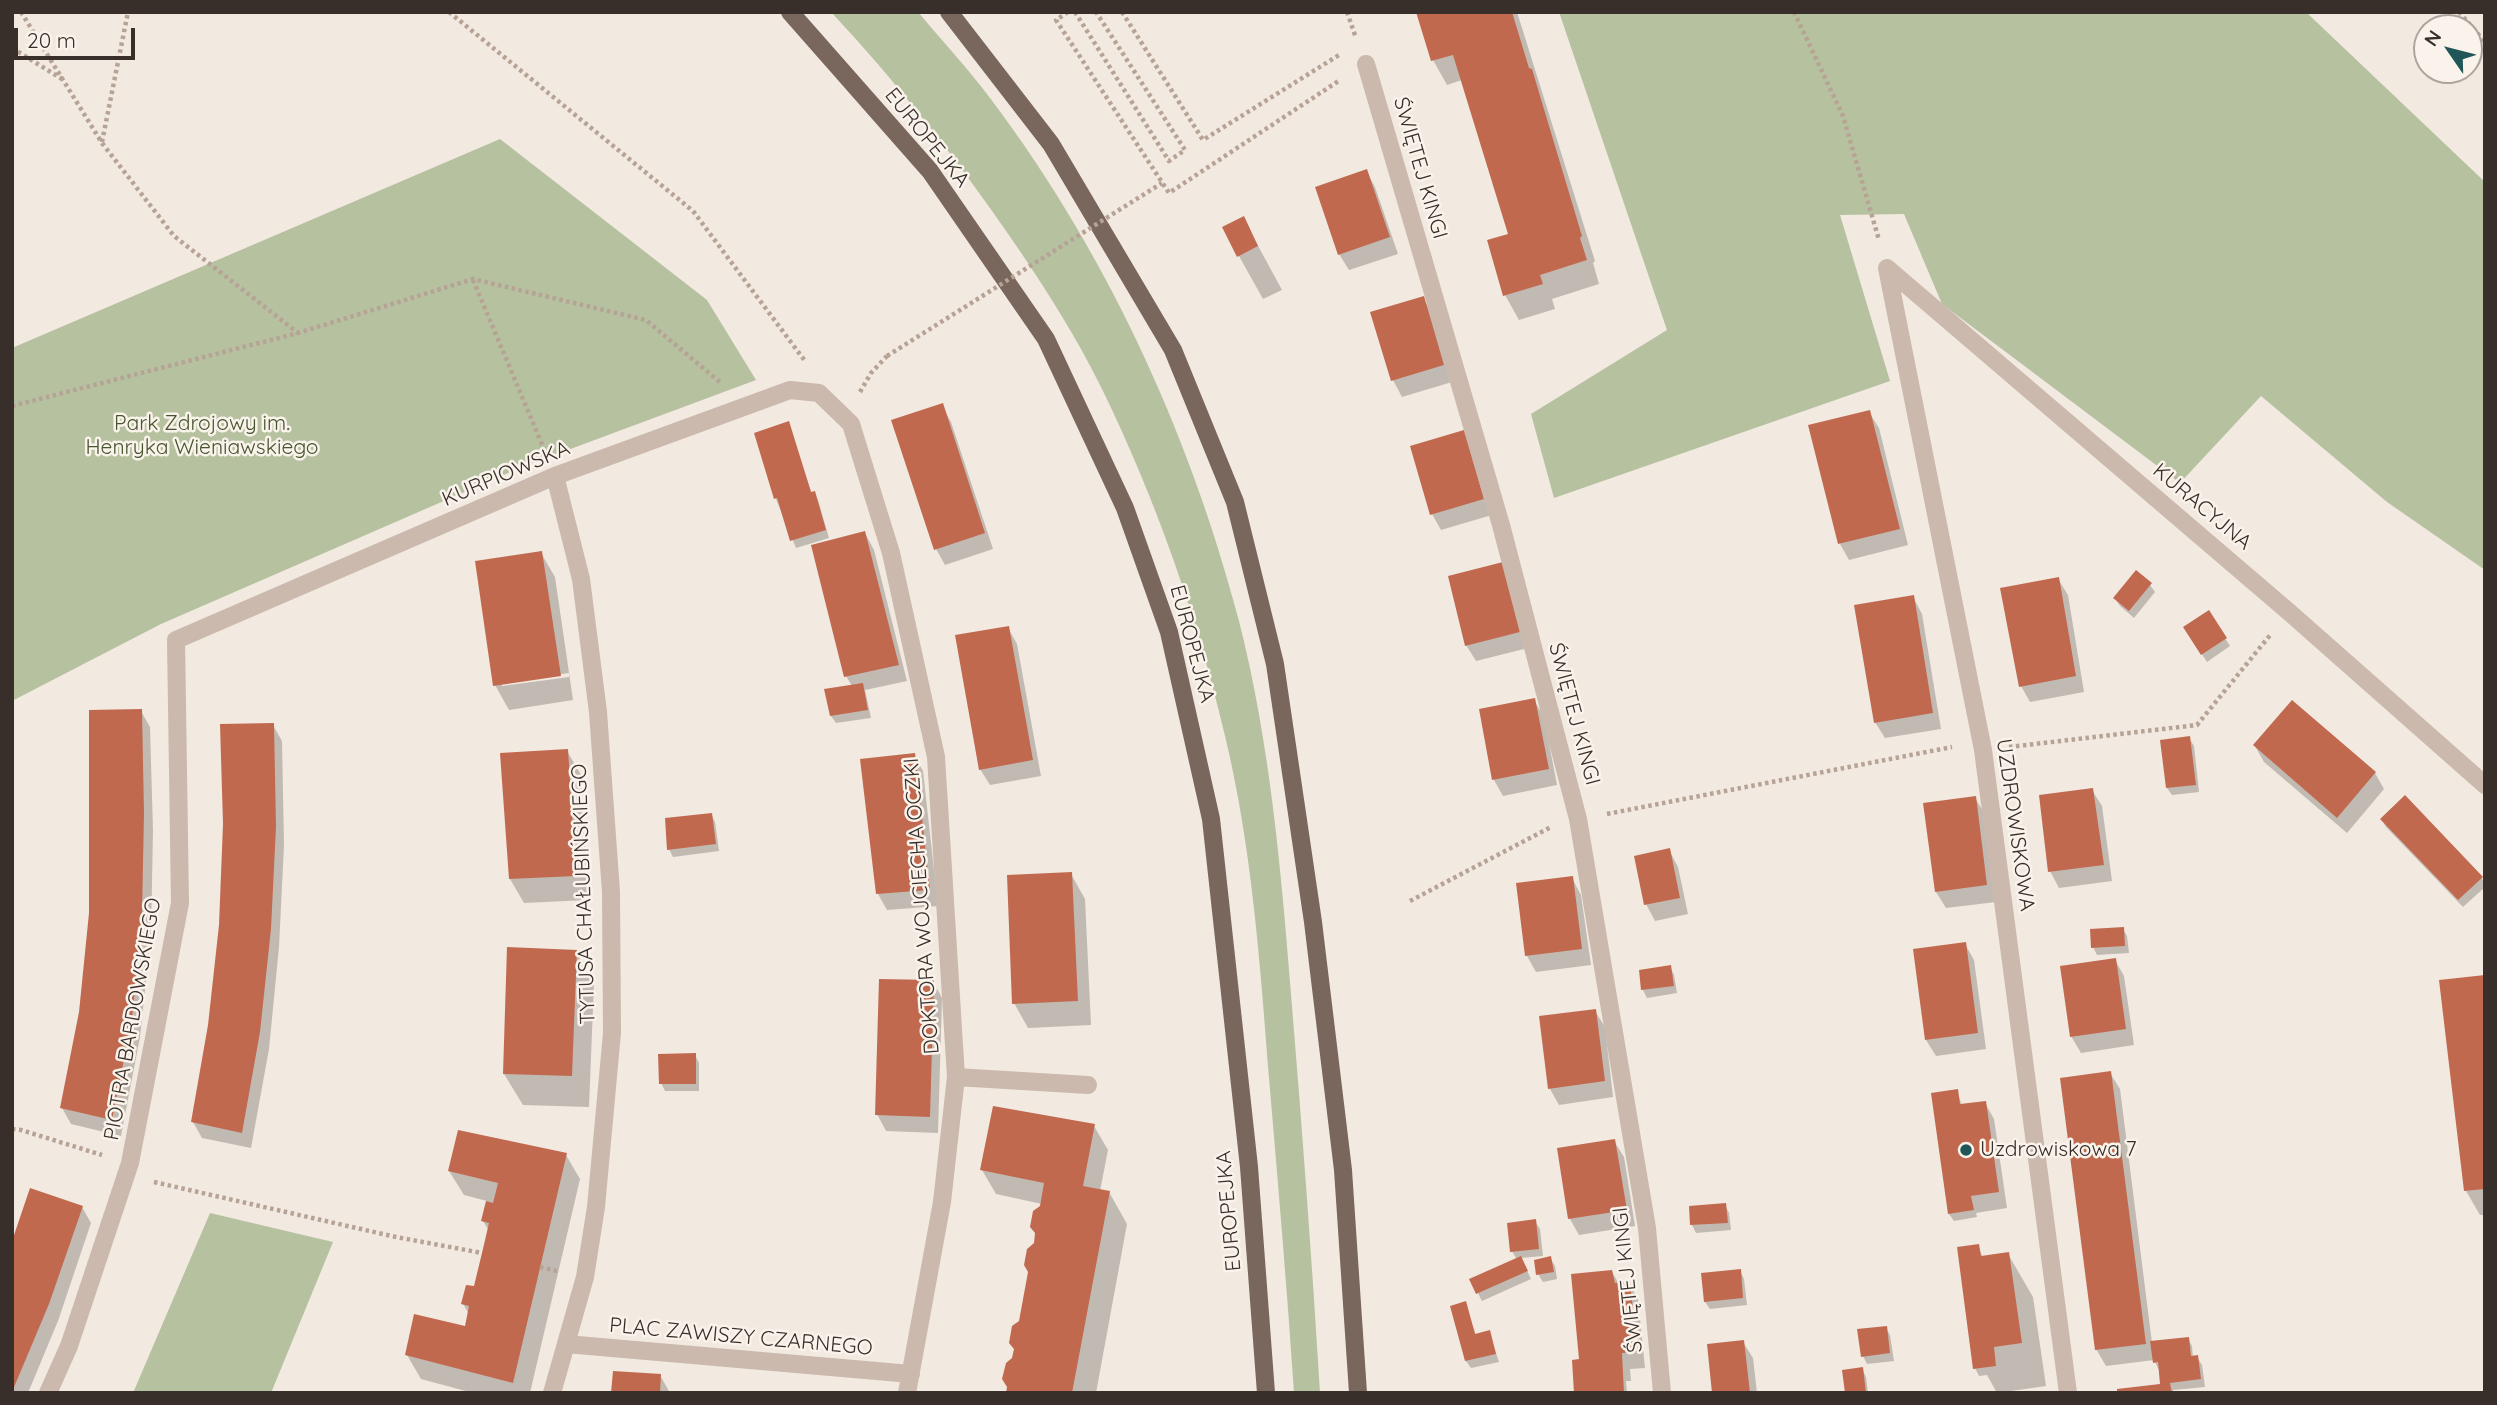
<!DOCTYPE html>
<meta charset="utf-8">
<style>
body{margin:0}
#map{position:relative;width:2497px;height:1405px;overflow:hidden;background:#f2e9e0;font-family:Quicksand,sans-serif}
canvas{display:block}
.frame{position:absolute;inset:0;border:14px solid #382f2a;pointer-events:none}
.north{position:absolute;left:2413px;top:14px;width:70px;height:70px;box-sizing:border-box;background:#faf3ec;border:2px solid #aca59e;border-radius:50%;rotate:305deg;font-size:19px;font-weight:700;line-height:28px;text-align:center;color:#382f2a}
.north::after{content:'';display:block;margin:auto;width:24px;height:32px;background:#215658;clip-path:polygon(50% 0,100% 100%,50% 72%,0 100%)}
.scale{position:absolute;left:14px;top:28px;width:121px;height:32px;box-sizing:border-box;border:4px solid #382f2a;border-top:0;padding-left:9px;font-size:21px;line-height:24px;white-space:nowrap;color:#382f2a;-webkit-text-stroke:5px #faf3ec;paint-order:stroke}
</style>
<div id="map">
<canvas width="2497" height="1405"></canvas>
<div class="frame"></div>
<div class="north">N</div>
<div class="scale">20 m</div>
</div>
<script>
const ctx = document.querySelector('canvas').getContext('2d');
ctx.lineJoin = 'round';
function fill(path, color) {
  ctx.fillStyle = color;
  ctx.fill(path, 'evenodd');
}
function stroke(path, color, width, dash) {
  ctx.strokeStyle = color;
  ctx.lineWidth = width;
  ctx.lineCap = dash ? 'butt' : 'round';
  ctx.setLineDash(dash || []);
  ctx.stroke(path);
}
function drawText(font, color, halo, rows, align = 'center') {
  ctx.font = font + ' Quicksand,sans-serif';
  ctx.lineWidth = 5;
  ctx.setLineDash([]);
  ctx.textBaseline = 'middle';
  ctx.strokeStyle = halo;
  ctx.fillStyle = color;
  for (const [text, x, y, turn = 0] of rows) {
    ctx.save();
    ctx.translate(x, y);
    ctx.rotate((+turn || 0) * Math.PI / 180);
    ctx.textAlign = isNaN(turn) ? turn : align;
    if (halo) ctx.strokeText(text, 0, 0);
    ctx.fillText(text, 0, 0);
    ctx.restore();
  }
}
fill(new Path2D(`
 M831,12h87c21,25 42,48 62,73 122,157 209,345 259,536 31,122 42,248 52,373 11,133 21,266 29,399h-26c-7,-105 -16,-210 -25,-315 -9,-115 -17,-230 -44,-342 -28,-120 -69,-236 -123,-347 -25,-51 -56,-100 -89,-148 -55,-80 -115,-158 -182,-229z
 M1559,12h747l179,170v388l-98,-68 -126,-106 -81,87 -238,-179 -38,-90 -64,1 50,166 -336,117 -23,-84 136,-84z
 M500,139l207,161 49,80 -234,87 -361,157 -149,77v-353z
 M210,1213l123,29 -62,151h-138z`), '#b6c1a0');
fill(new Path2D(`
 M1418,12h99l78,249 -2,2 6,21 -47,15 3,10 -36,11 -14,-25 -16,-53 21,-6 -48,-156 -15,5 -14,-25z
 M1366,171l9,16 23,67 -49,16 -10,-16z
 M1243,218l39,72 -19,9 -24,-43z
 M1423,298l9,16 20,68 -50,15 -9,-17z
 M942,406l9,16 42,127 -48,16 -9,-16z
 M1869,412l10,16 29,117 -59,15 -9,-16z
 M788,423l24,71 2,-1 4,7 11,38 -33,10 -20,-49 -20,-65z
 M1464,432l9,16 19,67 -51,15 -9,-16z
 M865,533l9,17 33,131 -42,9 6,28 -35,5 -5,-7 -5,-26 26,-4 -6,-10z
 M541,553l14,24 18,123 -64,10 -14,-25zM569,673v4l-67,9v-3z
 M1502,564l26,84 -52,13 -10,-16z
 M2058,579l10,16 16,97 -54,10 -9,-16z
 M2150,585l5,7 -21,26 -14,-12 -5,-8z
 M1913,597l9,17 19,115 -56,9 -10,-16z
 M2208,612l22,34 -23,16 -22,-34z
 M1008,628l9,16 24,132 -51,9 -10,-16z
 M1534,700l10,17 13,68 -54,11 -9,-16z
 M2292,702l83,71 9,16 -37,44 -83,-71 -9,-16z
 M141,711l9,16 3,104 -2,103 -11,103 -19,99 -50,-12 -9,-16z
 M273,725l9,16 2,104 -5,102 -10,102 -18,99 -49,-10 -9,-16z
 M2189,738l5,8 5,46 -27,3 -5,-7z
 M567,751l14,24 7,125 -64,3 -14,-24z
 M914,755l9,16 15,135 -51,4 -9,-16 -16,-134z
 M2092,790l10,16 10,75 -53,7 -9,-17z
 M1975,798l10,16 11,88 -50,6 -10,-16z
 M711,814l4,8 4,29 -46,6 -4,-8z
 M2382,820l100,58 3,9 -22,20 -77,-80z
 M1669,850l9,17 10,47 -33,7 -9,-17z
 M1071,874l14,25 6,126 -63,3 -14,-25z
 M1572,878l9,17 10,70 -55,7 -9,-16z
 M2123,929l4,7 2,17 -32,2 -4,-8z
 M1965,944l9,16 12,89 -50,7 -10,-16z
 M576,951l18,32 -5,124 -66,-2 -19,-31z
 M2115,960l9,16 10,69 -53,8 -10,-17z
 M1670,967l4,8 3,18 -30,5 -4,-8 -2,-19z
 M2485,977v238h-5l-14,-24z
 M933,981l9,17 -4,135 -52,-2 -9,-17z
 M1595,1011l10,16 8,70 -54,8 -9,-16z
 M695,1055l4,8v28h-34l-4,-8z
 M2110,1073l10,16 32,254 36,-4 4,7 1,12 4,-1 5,8 3,22 -32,3 1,3h-55l43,-8 -3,-15 -5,-10 -48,6 -10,-17z
 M1957,1091l5,15 23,-3 9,16 13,89 -31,5 1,4 -23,4 -5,-7 -16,-119z
 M1094,1126l14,24 -8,41 9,1 18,32 -31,169h-88l34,-189 -46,-10 -14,-24z
 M1614,1141l10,16 11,69 -56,9 -9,-16 -11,-69z
 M566,1155l14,24 -50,214h-57l-52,-14 -14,-24 59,-27 3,-14 -6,-10 12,-15 14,-58 -6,-10 4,-20 -23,-6 -15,-24z
 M1725,1205l4,8 2,17 -35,3 -4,-8 -1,-17z
 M82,1207l9,16 -33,98 -30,72h-16v-146z
 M1535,1221l5,8 3,27 -22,2 10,21 -49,22 -11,-21 46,-20 -5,-9z
 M1978,1246l5,12 25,-4 25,43 13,89 -49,7 -10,-18 -8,1 -4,-8z
 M1550,1258l5,8 2,13 -14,3 -5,-8z
 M1740,1271l4,8 3,26 -37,4 -5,-7z
 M1612,1272l7,12 10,-1 9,16 7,69 -15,1 1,12h-5l1,12h-51l5,-32z
 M1465,1303l11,32 13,-3 10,30 -28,6 -5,-7z
 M1886,1328l4,7 4,26 -27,3 -4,-8z
 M1743,1342l10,16 4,35h-43z
 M1862,1369l4,8 2,16h-21z
 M660,1375l10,18h-57z`), '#0003');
fill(new Path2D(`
 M1416,12h96l17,56 3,1 50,167 -2,2 7,22 -47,15 3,9 -40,12 -16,-56 21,-6 -55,-179 -22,6z
 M1367,169l23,68 -52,18 -23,-68z
 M1244,216l14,30 -21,11 -15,-30z
 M1424,296l20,69 -53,16 -21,-69z
 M943,403l42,130 -51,17 -43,-130z
 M1870,410l30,119 -62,15 -30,-119z
 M789,421l22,71 4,-1 11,39 -36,11 -13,-43 -3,1 -20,-66z
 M1464,430l20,69 -54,16 -20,-69z
 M865,531l34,134 -55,12 -33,-132z
 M542,551l19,125 -68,10 -18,-125z
 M1503,562l17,70 -55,14 -17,-70z
 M2136,570l16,13 -23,28 -16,-13z
 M2059,577l17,99 -57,11 -19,-99z
 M1914,595l19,118 -59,10 -20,-118z
 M2209,610l18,28 -26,17 -18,-28z
 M1009,626l24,134 -54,10 -24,-135z
 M863,683l5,27 -38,6 -6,-27z
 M1535,698l14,71 -57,11 -13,-71z
 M2292,700l84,72 -39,46 -84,-73z
 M142,709l2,104 -2,103 -10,103 -20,101 -52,-12 19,-96 10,-99v-203z
 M274,723l2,104 -5,102 -11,103 -18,101 -51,-11 17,-97 11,-100 4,-101 -3,-100z
 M2190,736l6,49 -30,3 -6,-48z
 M568,749l8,127 -67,3 -9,-126z
 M915,753l15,137 -54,4 -16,-135z
 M2093,788l11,77 -56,7 -9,-77z
 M2405,795l78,82 -25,23 -78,-81z
 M1976,796l11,89 -52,7 -12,-89z
 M712,813l4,31 -49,6 -2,-32z
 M1670,848l10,50 -36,7 -10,-49z
 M1072,872l6,129 -66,3 -5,-129z
 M1573,876l9,73 -57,7 -9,-73z
 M2124,927l1,19 -34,2 -1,-19z
 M1966,942l12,91 -53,7 -12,-91z
 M507,947l70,3 -5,126 -69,-2z
 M2116,958l10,71 -56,8 -10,-71z
 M1671,965l3,21 -33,4 -2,-20z
 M2485,975v214l-21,2 -25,-211z
 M879,979l55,1 -4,137 -55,-2z
 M1596,1009l9,72 -57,8 -9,-73z
 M696,1053v31h-37l-1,-30z
 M2111,1071l35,273 -51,6 -35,-272z
 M1958,1089l2,15 26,-3 13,91 -28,4 3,14 -26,4 -17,-121z
 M993,1106l102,18 -12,62 27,5 -38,202h-66l1,-6 -5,-8 4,-16 6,-5 2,-9 -5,-6 3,-17 7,-5 9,-49 -4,-7 3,-16 7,-6 1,-10 -5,-6 3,-16 7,-5 4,-23 -64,-13z
 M458,1130l109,23 -54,230 -108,-28 9,-41 51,12 4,-20 -8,-2 5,-19 8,1 8,-33 7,-30 -8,-2 5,-20 7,2 5,-20 -50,-12z
 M1615,1139l12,71 -59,9 -11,-71z
 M30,1188l53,18 -34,98 -37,88v-151z
 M1726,1203l2,20 -38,2 -1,-19z
 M1536,1219l3,30 -29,3 -3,-29z
 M1979,1244l2,12 28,-4 13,91 -28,4 2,19 -23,3 -16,-122z
 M1521,1256l7,15 -52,23 -7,-15z
 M1551,1256l3,16 -18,3 -2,-15z
 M1741,1269l2,29 -39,4 -3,-29z
 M1612,1270l3,13 15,-2 7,71 -15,1 2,40h-50l-2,-33 7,-1 -8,-85z
 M1466,1301l9,33 15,-4 6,24 -31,7 -15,-55z
 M1887,1326l3,27 -29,4 -4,-28z
 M2189,1337l2,19 7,-1 3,24 -31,4 2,10h-55v-4l43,-5 -2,-22 -5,1 -3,-22z
 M1744,1340l6,53h-38l-5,-49z
 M1863,1367l3,26h-21l-3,-23z
 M613,1371l48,3 -1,19h-49z`), '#c1694f');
stroke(new Path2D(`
 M21,12l81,131 72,93 124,97
 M449,12l244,199 112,150
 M1068,12l-12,8 113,173 171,-113
 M1075,12l94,149 16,-11 -89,-138
 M1122,12l81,128 136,-85
 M1347,12l9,26
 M1794,12l49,104 36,124
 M2459,12l26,30
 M12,48l50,31
 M102,142l26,-130
 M473,280l71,169
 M860,392l11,-19 16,-17
 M12,406l286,-73 175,-54 173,41 76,64
 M2009,747l188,-22 74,-91
 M1607,814l345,-67
 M1410,901l141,-74
 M12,1129l9,1 81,25
 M154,1182l242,55 86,16
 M540,1267l17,4`), '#b6a396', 4.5, [3.5, 3.5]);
stroke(new Path2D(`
 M1366,64l135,461 77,294 69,409 15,165
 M1887,268l96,482 85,643
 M1887,268l402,344 196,173
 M956,1077l132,8
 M566,1344l345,30
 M48,1393l21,-47 61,-183 50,-260 -4,-263 379,-164 235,-86 29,3 32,31 40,129 45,204 20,320 -14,125 -35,191
 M552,1393l33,-116 11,-70 16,-174 -1,-141 -13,-180 -17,-133 -26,-103`), '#cab9ac', 18);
stroke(new Path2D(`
 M790,12l140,159 116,168 79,169 44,124 42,187 38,348 17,226
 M949,12l102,132 122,206 62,152 40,162 38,258 30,248 15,223`), '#79665c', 18);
stroke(new Path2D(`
 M887,356l275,-173`), '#b6a396', 4.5, [3.5, 3.5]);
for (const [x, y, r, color] of [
 [1966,1150,7,"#215658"]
]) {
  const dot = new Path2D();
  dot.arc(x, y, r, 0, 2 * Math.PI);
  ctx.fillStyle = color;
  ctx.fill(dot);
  stroke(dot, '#faf3ec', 2.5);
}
drawText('21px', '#382f2a', '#faf3ec', [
 ["EUROPEJKA",927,138,51],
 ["ŚWIĘTEJ KINGI",1420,168,74],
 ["KURPIOWSKA",506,474,-23],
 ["KURACYJNA",2202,507,40],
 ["EUROPEJKA",1192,644,75],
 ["ŚWIĘTEJ KINGI",1574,714,75],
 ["UZDROWISKOWA",2015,825,82],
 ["TYTUSA CHAŁUBIŃSKIEGO",584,894,-92],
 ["DOKTORA WOJCIECHA OCZKI",922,906,-94],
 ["PIOTRA BARDOWSKIEGO",133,1019,-80],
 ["EUROPEJKA",1229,1211,-95],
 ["ŚWIĘTEJ KINGI",1628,1280,-96],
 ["PLAC ZAWISZY CZARNEGO",741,1337,5]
]);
drawText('21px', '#48562f', '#faf3ec', [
 ["Park Zdrojowy im.",202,424],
 ["Henryka Wieniawskiego",202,448]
]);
drawText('21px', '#382f2a', '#faf3ec', [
 ["Uzdrowiskowa 7",1980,1150]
], 'left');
</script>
